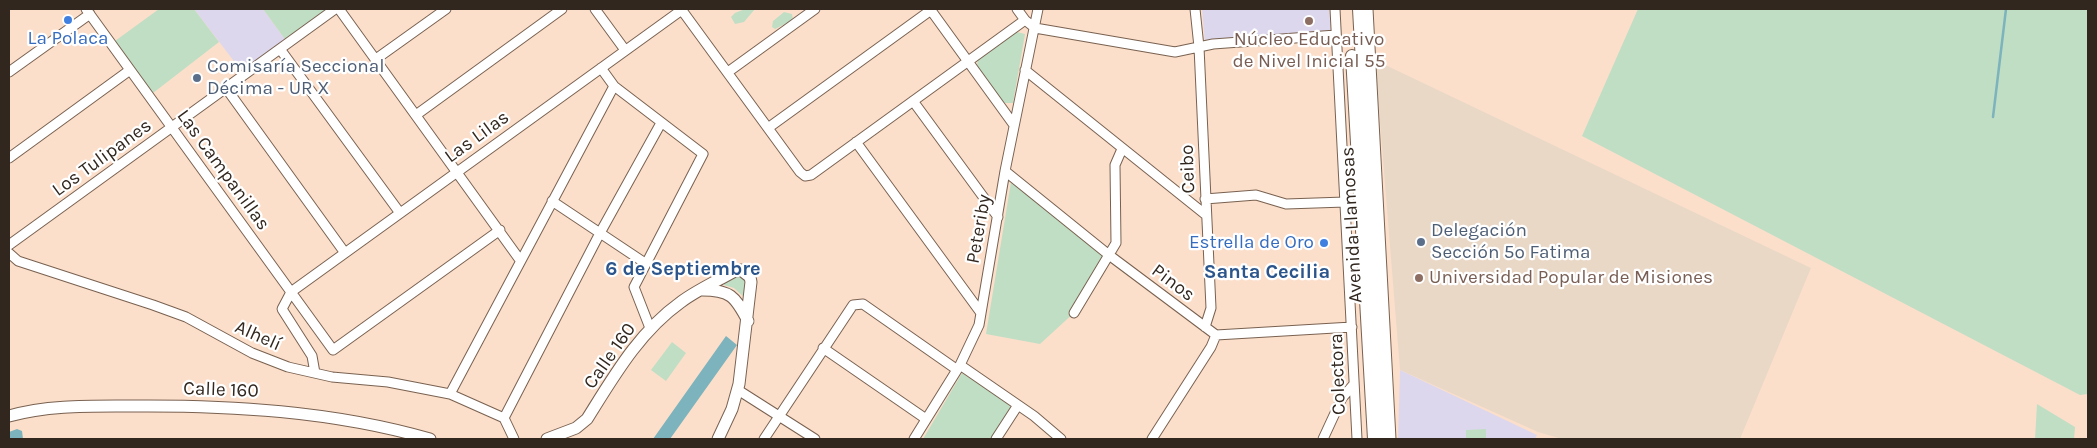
<!DOCTYPE html>
<meta charset="utf-8">
<style>
body{margin:0}
#map{position:relative;width:2097px;height:448px;overflow:hidden;background:#fbdfcb;font-family:Karla,sans-serif}
canvas{display:block}
.frame{position:absolute;inset:0;border:10px solid #31271f;pointer-events:none}
</style>
<div id="map">
<canvas width="2097" height="448"></canvas>
<div class="frame"></div>
</div>
<script>
const ctx = document.querySelector('canvas').getContext('2d');
ctx.lineJoin = 'round';
function fill(path, color) {
  ctx.fillStyle = color;
  ctx.fill(path, 'evenodd');
}
function stroke(path, color, width, dash) {
  ctx.strokeStyle = color;
  ctx.lineWidth = width;
  ctx.lineCap = dash ? 'butt' : 'round';
  ctx.setLineDash(dash || []);
  ctx.stroke(path);
}
function drawText(font, color, halo, rows, align = 'center') {
  ctx.font = font + ' Karla,sans-serif';
  ctx.lineWidth = 4.5;
  ctx.setLineDash([]);
  ctx.textBaseline = 'middle';
  ctx.strokeStyle = halo;
  ctx.fillStyle = color;
  for (const [text, x, y, turn = 0] of rows) {
    ctx.save();
    ctx.translate(x, y);
    ctx.rotate((+turn || 0) * Math.PI / 180);
    ctx.textAlign = isNaN(turn) ? turn : align;
    if (halo) ctx.strokeText(text, 0, 0);
    ctx.fillText(text, 0, 0);
    ctx.restore();
  }
}
fill(new Path2D(`
 M1375,60l436,208 -71,171h-178l-24,-7 -138,-62z`), '#ead8c7');
fill(new Path2D(`
 M194,9h69l24,33 -44,31z
 M1202,9h127l2,23 -126,10z
 M1400,370l137,65 -2,4h-137z`), '#ddd7ed');
fill(new Path2D(`
 M159,9h35l25,33 -66,51 -38,-52z
 M263,9h66l-42,33z
 M745,9h10l-11,13 -9,2 -4,-7 4,-4z
 M1638,9h450v385l-8,1 -498,-259z
 M784,12l8,2 1,6 -18,9 -3,-2 1,-6z
 M1013,31l12,3 -12,69h-9l-27,-37 1,-9z
 M1011,182l97,77 -32,52 -36,33 -54,-10z
 M736,277h6l5,6 -2,15 -11,-10 -10,-3v-2z
 M672,342l14,11 -20,28 -15,-11z
 M962,373l45,29 4,6 -21,31h-67z
 M2037,404l38,23 -1,12h-39z
 M1486,429v10h-20v-9z`), '#c0dec4');
fill(new Path2D(`
 M726,336l11,9 -67,94h-17z
 M17,429l5,2 1,8h-14v-7z`), '#7cb3bc');
stroke(new Path2D(`
 M1993,117l13,-108`), '#7cb3bc', 2.5);
const minor = new Path2D(`
 M86,9l247,341 167,-120
 M339,9l181,251
 M595,9l30,41
 M681,9l119,163 5,4 6,-1 214,-155
 M930,9l84,116
 M1017,9l8,11 10,8 140,24 38,-8 123,-9
 M1195,9l4,38 12,261 -6,19
 M1335,9l22,430
 M1368,9l23,430
 M280,49l120,164
 M376,59l70,-50
 M1025,70l181,145
 M9,72l81,-58
 M728,72l87,-63
 M614,86l89,68 -69,133 16,41
 M226,88l119,165
 M913,101l85,116
 M416,115l146,-106
 M768,128l163,-118
 M856,142l125,171
 M9,158l121,-88
 M1005,171l104,84 107,80 136,-8
 M1205,199l51,-4 30,9 59,-2
 M552,201l93,62
 M9,245l326,-236
 M9,253l9,8 135,44 33,12 66,36 36,14 44,10 56,5 62,12 54,24
 M1074,313l42,-70 -1,-78 7,-16
 M823,348l103,71
 M960,365l74,51 27,23
 M315,373l-3,-17 -30,-47 9,-17 392,-283
 M738,390l77,49
 M450,394l164,-308 -13,-18
 M514,439l-10,-21 96,-185 61,-110
 M764,439l89,-134 10,-1 93,65
 M914,439l46,-74 19,-40 26,-154 33,-162
 M996,439l22,-34
 M1152,439l59,-92 5,-12
 M1323,439l19,-41 12,-14`);
const major = new Path2D(`
 M702,290c28,0 33,6 46,31
 M9,416c38,-11 80,-10 120,-10 100,-1 204,5 301,33
 M547,439l29,-11 11,-9c27,-43 52,-87 94,-117 16,-12 36,-21 54,-31l6,-1 9,7 1,5 -12,102 -7,25 -14,30`);
const highway = new Path2D(`
 M1359,9l24,430
 M1352,56l22,383`);
stroke(minor, '#796150', 11);
stroke(major, '#796150', 13);
stroke(highway, '#796150', 14);
stroke(minor, '#fff', 9);
stroke(major, '#fff', 11);
stroke(highway, '#fff', 12);
for (const [x, y, r, color] of [
 [68,20,5,"#3f7fe0"],
 [1309,21,5,"#8d6e63"],
 [197,78,5,"#5c6f8a"],
 [1421,242,5,"#5c6f8a"],
 [1324,243,5,"#3f7fe0"],
 [1419,278,5,"#8d6e63"]
]) {
  const dot = new Path2D();
  dot.arc(x, y, r, 0, 2 * Math.PI);
  ctx.fillStyle = color;
  ctx.fill(dot);
  stroke(dot, '#fff', 2);
}
drawText('19px', '#366cbe', '#fff', [
 ["La Polaca",68,39],
 ["Estrella de Oro",1314,243,"right"]
]);
drawText('19px', '#785e54', '#fff', [
 ["Núcleo Educativo",1309,40],
 ["de Nivel Inicial 55",1309,62],
 ["Universidad Popular de Misiones",1429,278,"left"]
]);
drawText('19px', '#4e5e75', '#fff', [
 ["Comisaría Seccional",207,67],
 ["Décima - UR X",207,89],
 ["Delegación",1431,231],
 ["Sección 5º Fatima",1431,253]
], 'left');
drawText('19px', '#31271f', '#fff', [
 ["Las Lilas",477,137,-36],
 ["Los Tulipanes",102,158,-36],
 ["Ceibo",1188,169,-92],
 ["Las Campanillas",223,170,54],
 ["Avenida Llamosas",1352,225,-93],
 ["Peteriby",979,229,-80],
 ["Pinos",1173,283,37],
 ["Alhelí",258,336,24],
 ["Calle 160",610,356,-55],
 ["Colectora",1338,374,-92],
 ["Calle 160",221,390,2]
]);
drawText('bold 20px', '#2c568b', '#fff', [
 ["6 de Septiembre",683,269],
 ["Santa Cecilia",1267,272]
]);
</script>
